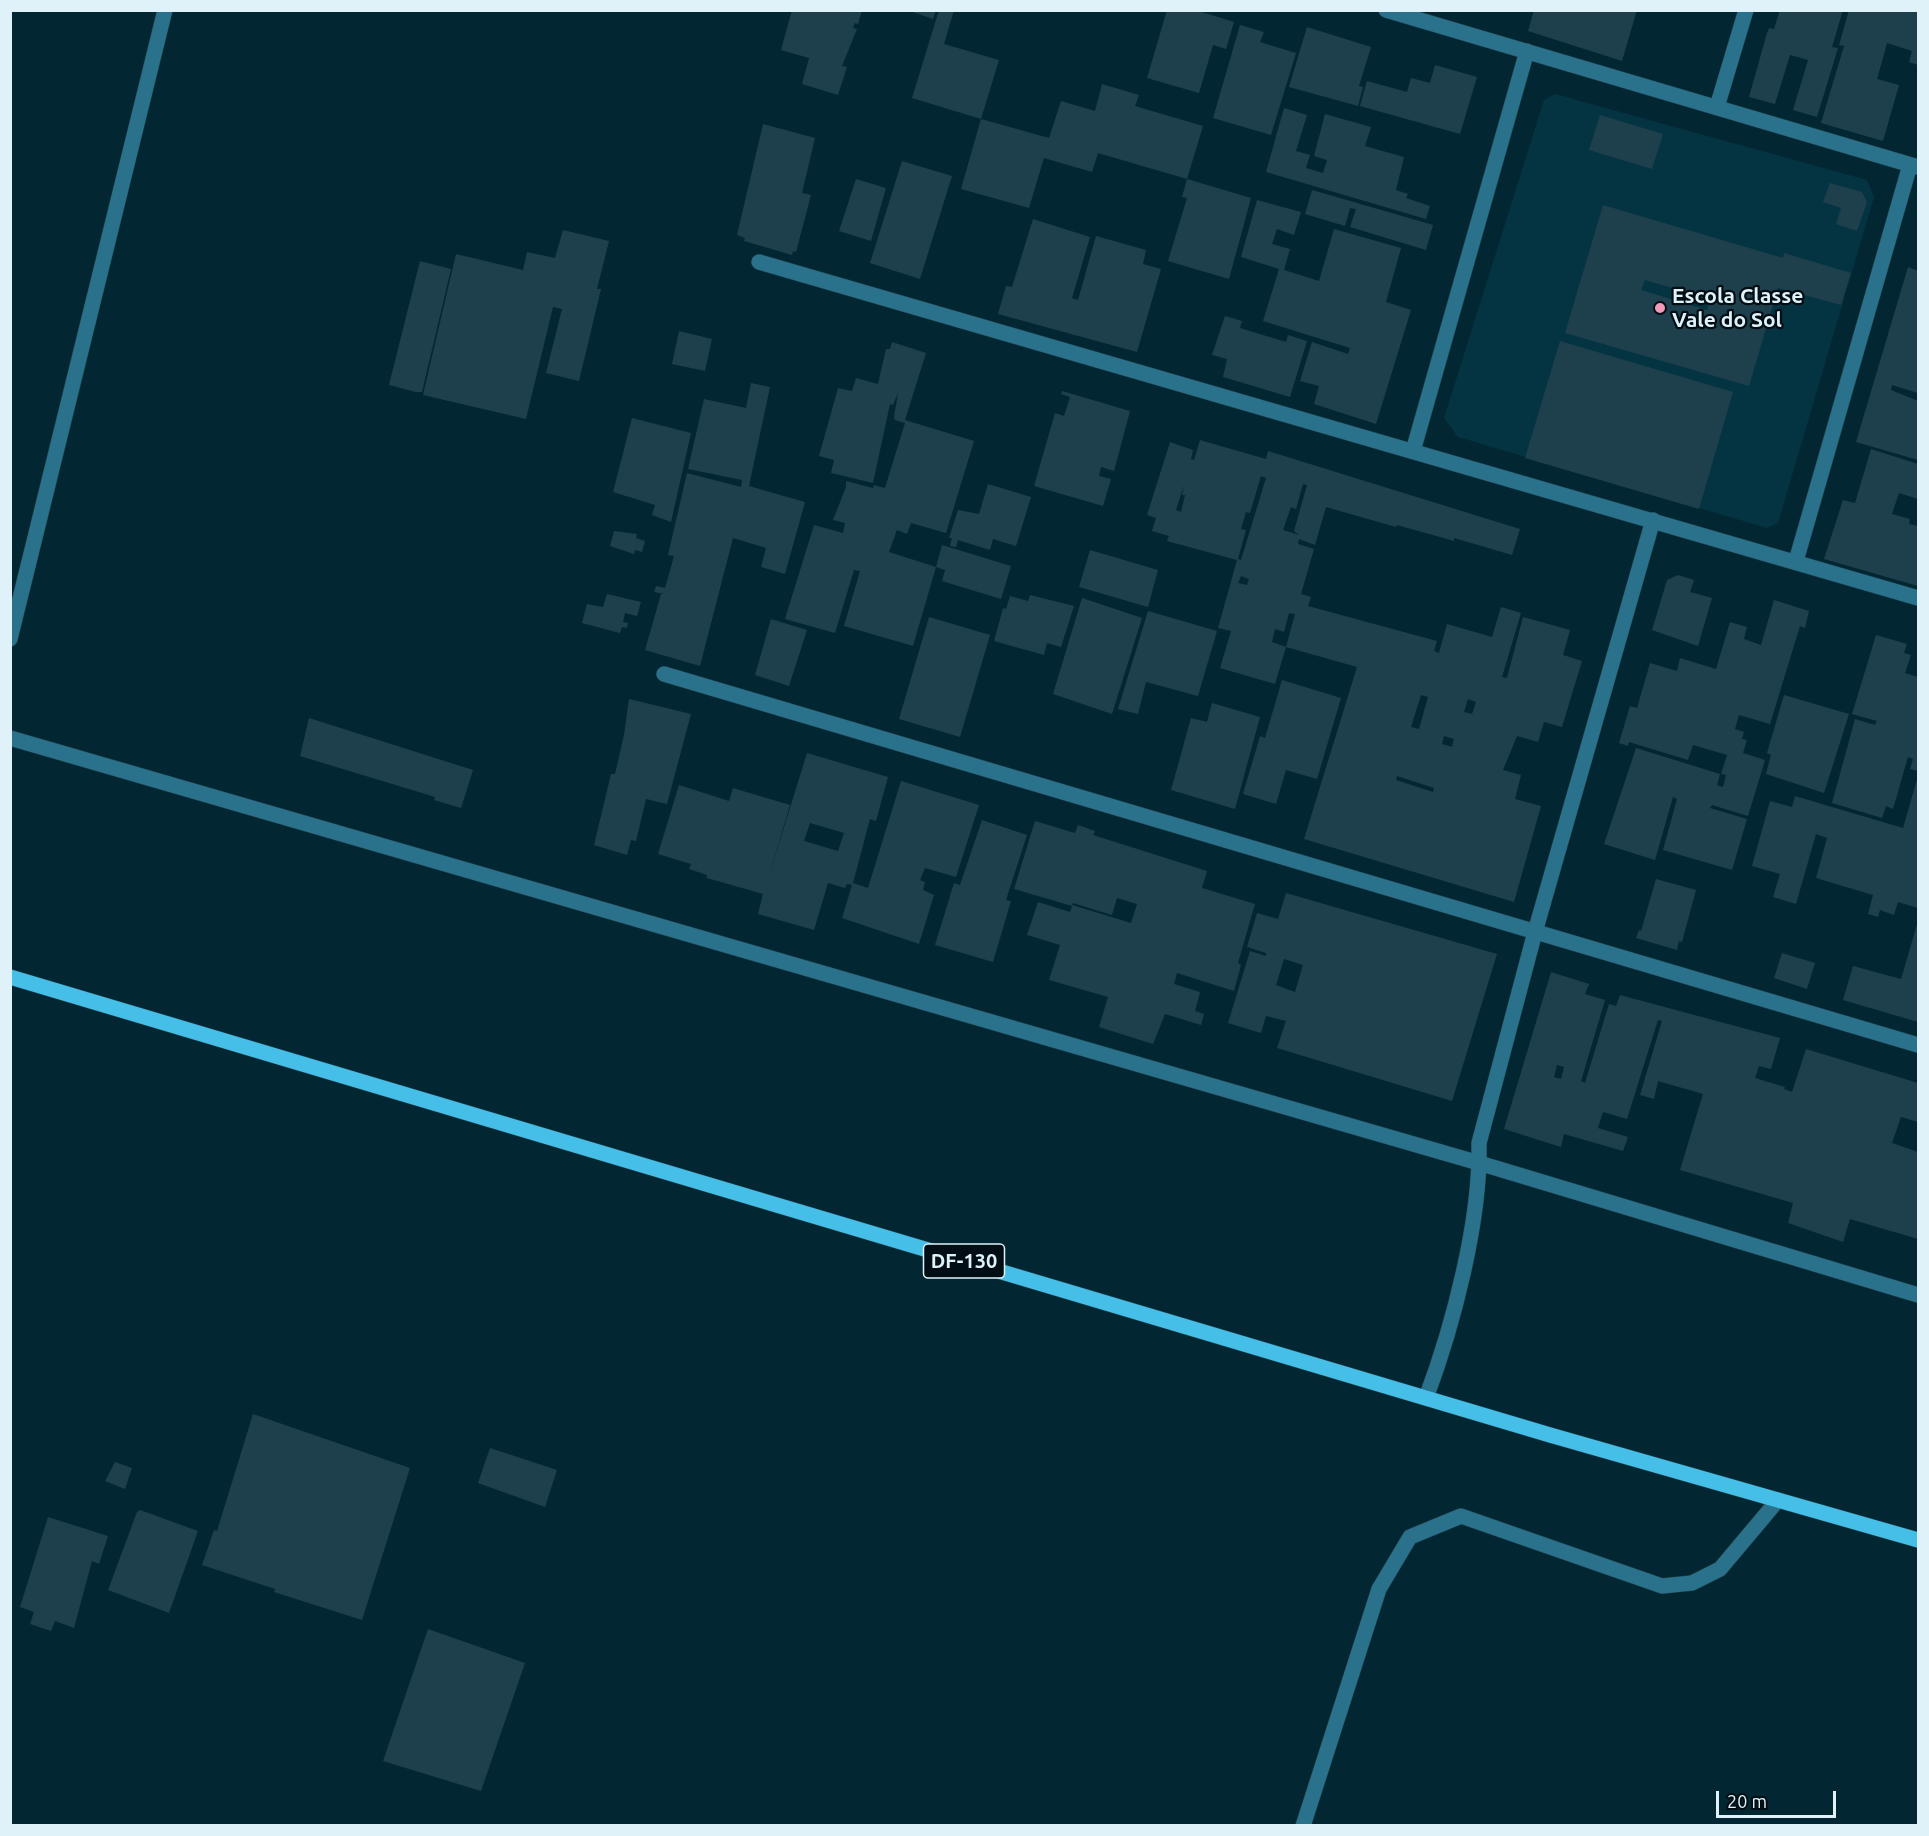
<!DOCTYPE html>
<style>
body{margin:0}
#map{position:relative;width:1929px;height:1836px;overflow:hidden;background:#032732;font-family:Ubuntu,sans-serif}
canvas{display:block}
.frame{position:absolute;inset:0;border:12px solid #dff2fa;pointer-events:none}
.scale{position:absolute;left:1716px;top:1791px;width:120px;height:27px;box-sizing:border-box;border:3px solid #dff2fa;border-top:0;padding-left:8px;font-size:18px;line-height:21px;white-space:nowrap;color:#dff2fa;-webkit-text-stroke:4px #020e13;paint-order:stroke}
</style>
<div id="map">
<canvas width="1929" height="1836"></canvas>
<div class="frame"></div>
<div class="scale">20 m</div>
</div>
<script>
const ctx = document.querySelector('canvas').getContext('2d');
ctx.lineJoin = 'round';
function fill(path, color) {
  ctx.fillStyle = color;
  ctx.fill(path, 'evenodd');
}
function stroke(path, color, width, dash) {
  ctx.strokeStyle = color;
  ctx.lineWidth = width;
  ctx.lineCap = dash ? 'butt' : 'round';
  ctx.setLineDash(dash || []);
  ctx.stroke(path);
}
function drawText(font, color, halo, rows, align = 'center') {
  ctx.font = font + ' Ubuntu,sans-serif';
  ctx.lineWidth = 4.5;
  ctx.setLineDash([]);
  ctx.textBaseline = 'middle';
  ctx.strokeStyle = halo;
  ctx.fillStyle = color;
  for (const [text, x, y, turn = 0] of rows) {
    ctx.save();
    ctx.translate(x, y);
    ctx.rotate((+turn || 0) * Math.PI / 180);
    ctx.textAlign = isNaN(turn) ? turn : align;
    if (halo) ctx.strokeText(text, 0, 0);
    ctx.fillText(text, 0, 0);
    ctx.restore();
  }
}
fill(new Path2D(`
 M1555,94l312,86 7,17 -96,326 -11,5 -309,-91 -14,-19 100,-318z`), '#043342');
fill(new Path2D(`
 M792,10h70l-4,14 -3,-1 -2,5 4,1 -15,37 5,1 -9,28 -36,-11 7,-26 -28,-8z
 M907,10h29l-3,9z
 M939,10h15l-10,34 55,16 -18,59 -69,-21z
 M1167,10h28l39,12 -8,27 -13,-4 -14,48 -52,-15z
 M1534,10h103l-15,51 -94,-30z
 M1780,10h63l-11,37 6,1 -21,69 -24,-7 15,-50 -18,-5 -15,49 -26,-7 18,-64 2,-5 5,1z
 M1849,10h69v55l-9,-3 3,-11 -25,-8 -4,15 -6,21 22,6 -16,56 -62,-18 23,-77 -5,-1z
 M1240,25l24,7 -4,10 36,11 -25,82 -58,-17z
 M1307,27l64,20 -12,39 4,1 -5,19 -69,-19z
 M1435,65l42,12 -17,57 -100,-28 7,-25 40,11 4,-14 19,5z
 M1102,84l37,11 -4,11 68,20 -16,53 -89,-26 -6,19 -48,-14 -15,50 -68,-19 20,-70 68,19 12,-37 34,10z
 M1284,108l23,7 -11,36 14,4 -4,13 17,5 4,-13 -13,-4 11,-42 46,13 -6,19 39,11 -8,33 12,4 -2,4 24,8 -4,13 -160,-47z
 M1600,115l63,19 -11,35 -63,-19z
 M763,124l52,14 -13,55 9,2 -15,57 -3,-1 -1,4 -48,-14 1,-3 -8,-3z
 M902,161l50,15 -32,103 -50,-16z
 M856,179l30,9 -15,53 -32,-10z
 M1187,179l64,19 -22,81 -61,-18 19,-63 -5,-1z
 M1830,183l32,9 5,10 -10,29 -21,-7 5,-16 -18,-6z
 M1312,190l121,35 -7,25 -76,-23 6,-18 -6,-1 -5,18 -40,-12z
 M1257,200l44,12 -7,23 -17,-6 -5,15 18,5 -6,21 35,11 15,-52 67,19 -15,54 25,8 -35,114 -62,-20 5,-18 -19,-5 12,-39 36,12 2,-6 -87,-27 16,-52 -38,-12z
 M1603,205l180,53 1,-5 67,20 -10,32 -63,-17 -29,98 -184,-53zM1645,280l65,19 -3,11 -66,-20z
 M1033,219l57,18 -18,61 6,2 18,-64 50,14 -3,14 18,5 -24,83 -139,-38 8,-28 6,1z
 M563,230l46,11 -12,48h4l-22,92 -33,-8 16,-64 -9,-2 -27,112 -103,-24 33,-141 67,16 4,-18 28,6z
 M420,261l31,8 -29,123h-6l-27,-7z
 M1908,267l10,4v122l-26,-8 -1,5 27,11v59l-62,-18z
 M1225,316l17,5 -2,7 46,14 2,-7 19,6 -17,56 -67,-20 4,-18 -15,-4z
 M679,331l33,8 -7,32 -33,-7z
 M1560,341l173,51 -34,117 -174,-51z
 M892,342l34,11 -21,67 69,21 -28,92 -35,-10 -4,11 -10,-4 -8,22 47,15 -23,79 -69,-20 16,-55 -6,-1 -19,63 -50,-14 29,-94 29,8 2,-10 -12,-3 13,-33v-6l27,7 1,-3 11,3 20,-65 -10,-3 -1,-3 4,-24 -5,12 -3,-1 -17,79 -42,-10 3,-13 -15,-4 19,-68 14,3 4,-13 22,6 8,-35h4z
 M751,383l19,4 -21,99 56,16 -20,72 -24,-7 5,-19 -33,-10 -33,128 -55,-16 16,-56h4l-11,-2 2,-6 9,2 9,-32 -6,-1 19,-82 54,14 1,-7 -54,-11 16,-70 42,9z
 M1062,391l68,20 -16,60 -13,-4 -2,9 12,3 -8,27 -69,-20 21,-73 9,3 6,-19 -9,-3z
 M632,418l59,15 -20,89 -19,-7 3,-10 -42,-13z
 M1200,440l66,19 2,-8 252,78 -8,26 -58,-17v3l-57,-16 -1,2 -70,-20 -11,38 -16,-6 -1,5 16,5 -13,45 10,3 -3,9 129,35 -3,10 5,2 8,-29 45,13 9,-30 20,6 -19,64 5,1 16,-61 47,13 -7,25 19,6 -20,66 -18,-5 -6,20 -21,-6 -14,34 18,5 -6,24 26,7 -27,96 -210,-63 53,-172 -71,-20 9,-33 -6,-1 -5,19 -9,-3 -3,13 14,5 -11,37 -55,-16 11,-37 -13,-3 19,-68 -70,-19 2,-5 -17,-5 4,-13 -9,-3 23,-73 23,8 -2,9 3,1zM1261,476l5,2 -25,82 -3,-1 8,-29 -5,-1 5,-17 4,1zM1303,484l4,1 -13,46 5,4 -16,-5 8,-23 5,2zM1184,485l-2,10h3l-4,17 -5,-2zM1241,576l8,3 -2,6 -9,-2zM1421,695l7,2 -9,32 -8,-2zM1468,699l8,3 -4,12 -8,-2zM1444,736l10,3 -2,8 -10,-3zM1397,776l37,12 -1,4 -37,-12z
 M1871,449l47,15v35l-19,-6 -7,21 18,5 -1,5 9,2v60l-94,-27 19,-59 12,3z
 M988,484l43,13 -15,49 -23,-7 -3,11 -32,-10 -2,7 -6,-1 2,-8h-3l9,-28 21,4z
 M614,531l23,3 -1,4 9,3 -3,11 -7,-2 -1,4 -24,-8z
 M942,545l69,21 -10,33 -59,-18 3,-11 -9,-3z
 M1090,550l68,20 -10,37 -69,-20z
 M1678,575l16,5 -4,12 22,6 -14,48 -46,-16 15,-50z
 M607,594l34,8 -4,14 -12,-3 -2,9 5,1 -1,5 -5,-1 -2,6 -38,-10 5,-19 16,3z
 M1030,595l44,11 -13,41 -14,-4 -3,12 -50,-14 9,-33 3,1 4,-13 18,5z
 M1082,598l60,20 -30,96 -59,-20z
 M1774,600l35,11 -4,17 -5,-2 -30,98 -31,-9 -4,14 9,3 -2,7 5,1 -4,13 22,7 -17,56 -36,-11 -2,3 37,11 -15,51 -69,-20 14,-51 -4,-2 -18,63 -51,-16 32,-96 84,26 -3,11 6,2 3,-12 -5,-1 6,-19 -34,-10 -5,15 -59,-18 -1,4 -9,-3 11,-37 7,2 13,-45 27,8 3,-13 36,11 14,-47 17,5 -3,12 17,6z
 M1148,611l69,20 -19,65 -52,-14 -8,32 -20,-5z
 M929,617l61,18 -30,102 -61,-18z
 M771,619l36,11 -18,56 -34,-11z
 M1876,635l31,9 -3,9 7,2 -6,18 13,4v94l-8,-2 3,-10 -5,-2 -15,52 -7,-3 -4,12 -50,-15 23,-84 20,6 2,-4 -25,-7z
 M1282,680l59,18 -24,81 -31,-9 -10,34 -33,-10 17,-58 5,2z
 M1784,695l65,19 -25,79 -58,-19 5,-19 -4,-2z
 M629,699l62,15 -24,90 -21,-5 -10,42 -5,-1 -4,15 -33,-10 17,-71h4l9,-39z
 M1212,703l48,14 -25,92 -64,-19 20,-72 16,4z
 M309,718l164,52 -12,38 -27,-8 1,-3 -135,-41z
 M807,753l81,24 -12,44 -6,-2 -17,64 15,5 33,-107 78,24 -23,72 -31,-9 -5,12 5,2 -2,8 11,5 -15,49 -77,-26 10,-33 -5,-1 -2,4 -17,-5 -14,47 -56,-16 5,-20 -56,-16v-3l-18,-6 2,-5 -33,-10 21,-69 50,16 4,-13 57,17 -22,74zM810,823l34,10 -6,18 -34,-10z
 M1918,776v132l-20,-6 -4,13 -14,-5 -2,7 -10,-3 5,-19 -57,-17 11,-40 -11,-4 -20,70 -23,-7 7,-23 -28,-8 18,-65 22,6 3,-11 108,32z
 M982,820l45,15 -21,65 5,1 -18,61 -58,-17 19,-62 6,2z
 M1035,821l40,12 3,-8 17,6 -2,4 114,36 -5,17 53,16 -17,59 3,2 -7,26 -57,-18 -3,11 26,8 -5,19 9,3 -3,11 -36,-11 -12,30 -54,-17 9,-30 -59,-17 11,-35 -33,-10 11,-33 32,10 2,-6 -58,-17zM1117,898l20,6 -6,19 -59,-18 1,-2 39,12z
 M1656,879l40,11 -14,52 -3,-1 -2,9 -41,-12 3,-8 2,1z
 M1286,893l211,61 -45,147 -175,-53 9,-27 -20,-5 -5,17 -33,-10 22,-72 16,5v-3l-19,-6 10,-34 21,6zM1284,959l19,6 -8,27 -19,-7z
 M1918,921v101l-75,-22 10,-34 48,13z
 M1782,953l33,10 -8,26 -33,-11z
 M1551,972l38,12 -4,10 20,6 -24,81 4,2 24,-79 7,2 4,-11 160,43 -9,31 -12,-3 -4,12 30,9 -1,2 8,3 14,-43 112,34v39l-17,-5 -9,26 26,9v87l-68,-20 -7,23 -55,-19 5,-20 -113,-33 23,-76 -45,-13 -4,18 -14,-4 22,-74 -4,-1 -31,99 -24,-7 -5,16 30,9 -5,14 -59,-17 -3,13 -57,-18zM1557,1065l7,2 -3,12 -7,-2z
 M253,1414l157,54 -48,152 -88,-28 1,-3 -73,-24 12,-35 3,1z
 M490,1448l67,22 -12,37 -67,-24z
 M115,1462l17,6 -7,21 -20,-8z
 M140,1510l58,21 -29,82 -61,-23 29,-78z
 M48,1517l60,19 -9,28 -7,-3 -18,67 -19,-7 -4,10 -21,-7 4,-12 -14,-5z
 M428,1629l97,34 -44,128 -98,-30z`), '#1e404d');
const minor = new Path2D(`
 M1386,10l532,157
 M1717,107l29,-97
 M759,262l1159,336
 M1413,451l114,-400
 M1796,561l114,-396
 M10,639l155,-629
 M664,674l1254,371
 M10,738l1469,425 439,132
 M1426,1398c27,-72 55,-178 53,-255l56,-211 118,-412
 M1303,1826l76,-237 31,-52 51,-21 201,70 30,-3 28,-14 58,-69`);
const primary = new Path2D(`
 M10,977l1540,458 368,105`);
stroke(minor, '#22434e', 16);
stroke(primary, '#22434e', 16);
stroke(minor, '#2a728b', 15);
stroke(primary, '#45bfe8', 15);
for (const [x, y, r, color] of [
 [1660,308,6,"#ef9ab8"]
]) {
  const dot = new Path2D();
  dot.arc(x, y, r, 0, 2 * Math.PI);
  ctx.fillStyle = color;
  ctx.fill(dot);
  stroke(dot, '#020e13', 2);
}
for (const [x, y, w] of [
 [964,1261,81]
]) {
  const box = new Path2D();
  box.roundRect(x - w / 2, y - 17, w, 34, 4.5);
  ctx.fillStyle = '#020e13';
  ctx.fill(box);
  stroke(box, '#dff2fa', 1.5);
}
drawText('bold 20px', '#dff2fa', null, [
 ["DF-130",964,1261]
]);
drawText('bold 21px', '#dff2fa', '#020e13', [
 ["Escola Classe",1672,296],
 ["Vale do Sol",1672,320]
], 'left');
</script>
